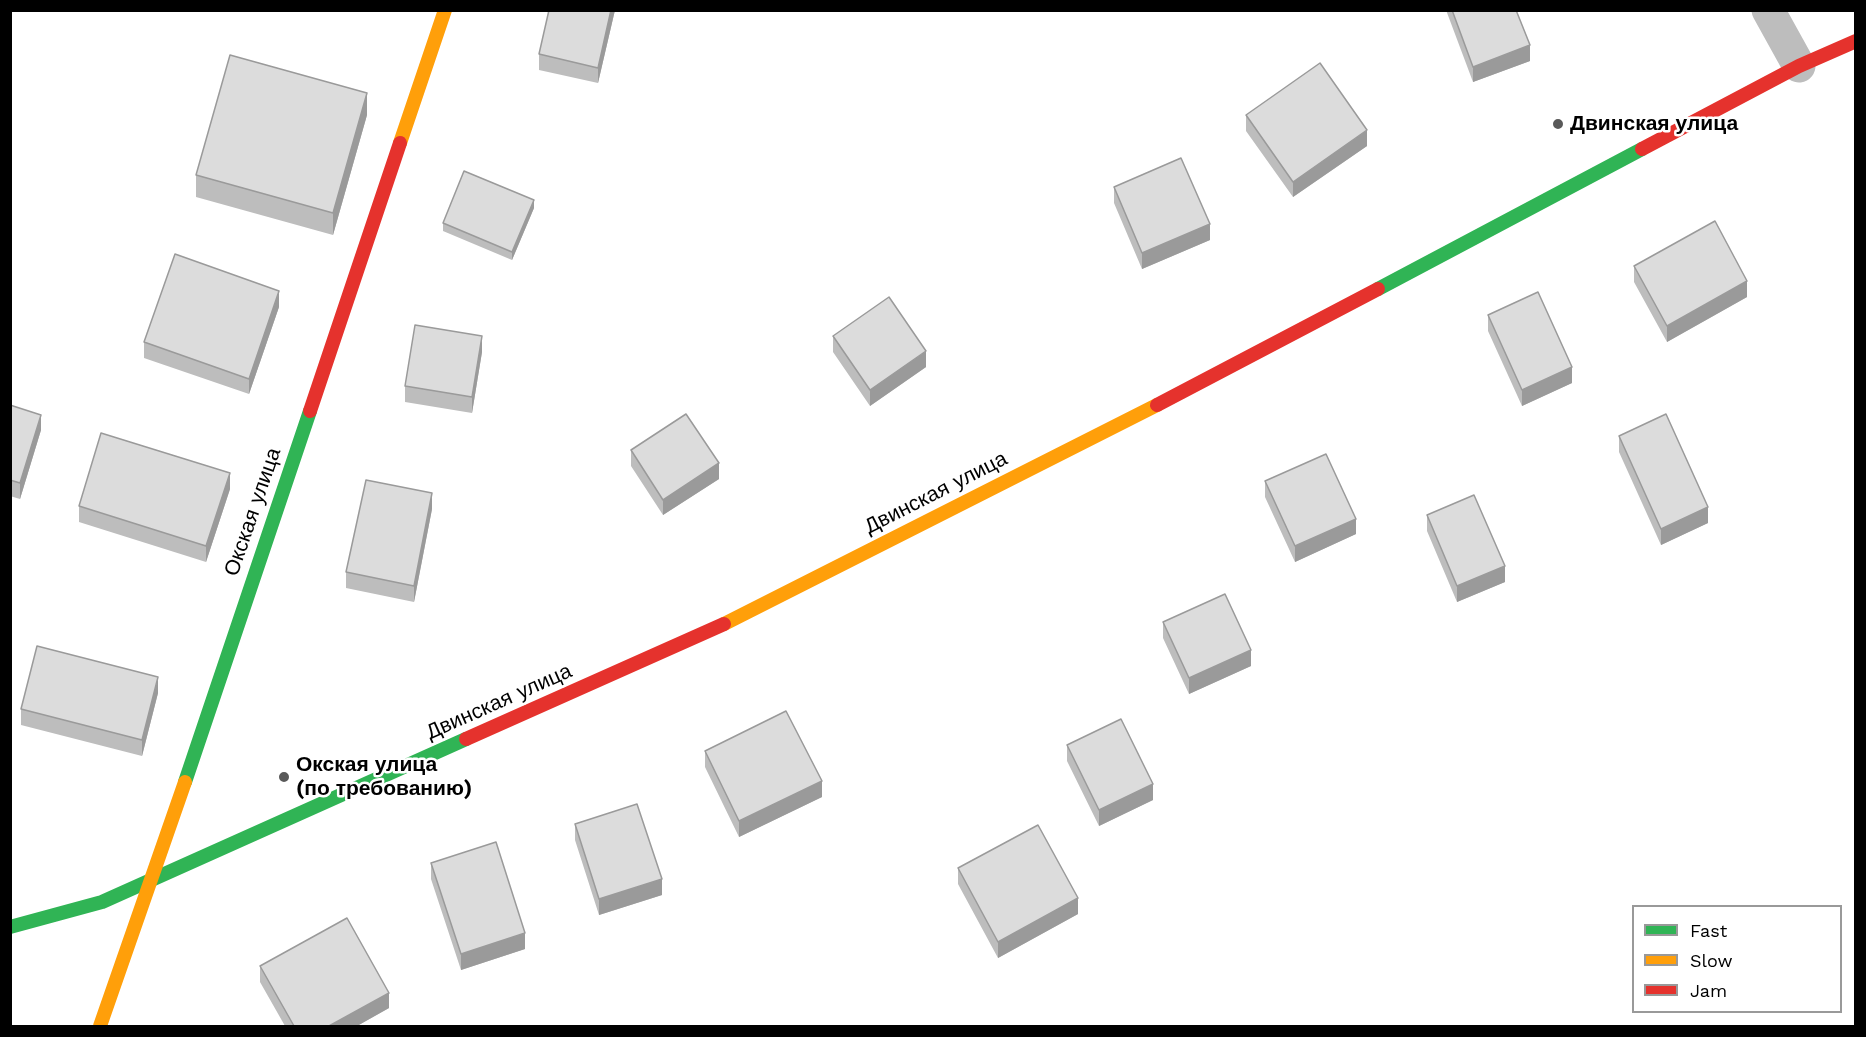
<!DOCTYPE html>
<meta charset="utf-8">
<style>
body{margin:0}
#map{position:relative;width:1866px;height:1037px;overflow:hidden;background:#fff;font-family:"Work Sans",sans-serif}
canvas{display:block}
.frame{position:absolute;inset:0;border:12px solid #000;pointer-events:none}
.legend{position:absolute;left:1632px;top:905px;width:210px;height:108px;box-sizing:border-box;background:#fff;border:2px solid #999;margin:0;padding:8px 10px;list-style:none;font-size:18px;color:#000}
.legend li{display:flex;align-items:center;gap:12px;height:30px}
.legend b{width:30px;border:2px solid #999}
</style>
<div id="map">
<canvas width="1866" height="1037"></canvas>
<div class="frame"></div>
<ul class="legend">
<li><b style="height:8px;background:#30b455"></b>Fast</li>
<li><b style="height:8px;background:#ff9f0a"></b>Slow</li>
<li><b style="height:8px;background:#e5322d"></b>Jam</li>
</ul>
</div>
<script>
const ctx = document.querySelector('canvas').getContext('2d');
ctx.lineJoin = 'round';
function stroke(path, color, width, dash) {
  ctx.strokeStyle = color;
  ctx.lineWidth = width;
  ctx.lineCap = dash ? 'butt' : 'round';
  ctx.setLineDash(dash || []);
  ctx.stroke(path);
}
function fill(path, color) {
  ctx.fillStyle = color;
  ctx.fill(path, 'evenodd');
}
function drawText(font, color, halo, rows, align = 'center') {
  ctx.font = font + ' "Work Sans",sans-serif';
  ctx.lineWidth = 5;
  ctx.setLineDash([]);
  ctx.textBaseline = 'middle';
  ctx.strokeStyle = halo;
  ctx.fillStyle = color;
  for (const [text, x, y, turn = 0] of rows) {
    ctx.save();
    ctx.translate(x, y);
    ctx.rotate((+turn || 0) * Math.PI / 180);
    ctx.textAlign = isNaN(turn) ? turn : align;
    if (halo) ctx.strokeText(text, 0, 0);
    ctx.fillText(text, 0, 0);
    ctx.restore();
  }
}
stroke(new Path2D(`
 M1768,10l31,56`), '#bdbdbd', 33);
stroke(new Path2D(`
 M1378,289l264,-140
 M185,782l125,-371
 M10,927l92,-25 364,-163`), '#30b455', 14);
stroke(new Path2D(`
 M400,143l45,-133
 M724,624l433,-219
 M100,1026l85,-244`), '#ff9f0a', 14);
stroke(new Path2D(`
 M1642,149l157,-83 57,-25
 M1157,405l221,-116
 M310,411l90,-268
 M466,739l258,-115`), '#e5322d', 14);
fill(new Path2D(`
 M615,10l-17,73 -59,-13v-16z
 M1446,10h70l14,51 -57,21z
 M367,115l-34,120 -137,-38v-22z
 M1246,115l121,31 -74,51 -47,-66z
 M1114,187l96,53 -68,29 -28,-66z
 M534,208l-22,52 -69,-29v-8z
 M1634,266l113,31 -80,45 -33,-60z
 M279,307l-30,87 -105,-36v-16z
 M1488,315l84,68 -50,23 -34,-75z
 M833,336l93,31 -56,39 -37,-54z
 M482,352l-10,61 -67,-11v-16z
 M10,405l31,25 -21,69 -10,-3z
 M1619,436l89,87 -47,22 -42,-93z
 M631,450l88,29 -56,36 -32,-49z
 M1265,481l91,53 -61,28 -30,-65z
 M230,489l-24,73 -127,-40v-16z
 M432,509l-18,93 -68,-14v-16z
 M1427,515l78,67 -48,20 -30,-71z
 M1163,622l88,44 -62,28 -26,-56z
 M158,693l-16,63 -121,-31v-16z
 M1067,745l86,55 -54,26 -32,-65z
 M705,751l117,46 -83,40 -34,-70z
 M575,824l87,71 -63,20 -24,-75z
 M431,863l94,86 -64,21 -30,-91z
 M958,868l120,46 -80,44 -40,-74z
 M260,966l129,42 -32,18h-72l-25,-44z`), '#bdbdbd');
fill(new Path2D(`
 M611,10h4l-17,73v-15z
 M1530,45v16l-57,21v-15z
 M367,93v22l-34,120v-22z
 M1367,130v16l-74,51v-15z
 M534,200v8l-22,52v-8z
 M1210,224v16l-68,29v-16z
 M1747,281v16l-80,45v-16z
 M279,291v16l-30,87v-15z
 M482,336v16l-10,61v-16z
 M926,351v16l-56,39v-16z
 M1572,367v16l-50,23v-16z
 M41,415v15l-21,69v-16z
 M719,463v16l-56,36v-15z
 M230,473v16l-24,73v-16z
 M432,493v16l-18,93v-16z
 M1708,507v16l-47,22v-16z
 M1356,519v15l-61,28v-16z
 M1505,566v16l-48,20v-16z
 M1251,650v16l-62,28v-16z
 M158,677v16l-16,63v-16z
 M822,781v16l-83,40v-16z
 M1153,784v16l-54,26v-16z
 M662,879v16l-63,20v-16z
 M1078,898v16l-80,44v-16z
 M525,933v16l-64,21v-16z
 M389,993v15l-32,18h-28z`), '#9a9a9a');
const building = new Path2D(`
 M549,10h62l-13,58 -59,-14z
 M1452,10h64l14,35 -57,22z
 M230,55l137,38 -34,120 -137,-38z
 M1320,63l47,67 -74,52 -47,-67z
 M1181,158l29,66 -68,29 -28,-66z
 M464,171l70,29 -22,52 -69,-29z
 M1715,221l32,60 -80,45 -33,-60z
 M175,254l104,37 -30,88 -105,-37z
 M1538,292l34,75 -50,23 -34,-75z
 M889,297l37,54 -56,39 -37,-54z
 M415,325l67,11 -10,61 -67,-11z
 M10,405l31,10 -21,68 -10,-3z
 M686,414l33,49 -56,37 -32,-50z
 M1666,414l42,93 -47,22 -42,-93z
 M101,433l129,40 -24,73 -127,-40z
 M1326,454l30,65 -61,27 -30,-65z
 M366,480l66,13 -18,93 -68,-14z
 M1474,495l31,71 -48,20 -30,-71z
 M1225,594l26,56 -62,28 -26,-56z
 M37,646l121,31 -16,63 -121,-31z
 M786,711l36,70 -83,40 -34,-70z
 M1121,719l32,65 -54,26 -32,-65z
 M637,804l25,75 -63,20 -24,-75z
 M1038,825l40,73 -80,44 -40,-74z
 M496,842l29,91 -64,21 -30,-91z
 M347,918l42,75 -60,33h-35l-34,-60z`);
fill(building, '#dcdcdc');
stroke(building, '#9a9a9a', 1.5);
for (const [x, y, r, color] of [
 [1558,124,6,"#595959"],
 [284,777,6,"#595959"]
]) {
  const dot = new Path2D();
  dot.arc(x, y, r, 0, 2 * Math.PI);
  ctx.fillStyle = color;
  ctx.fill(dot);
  stroke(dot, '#fff', 2);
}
drawText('bold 21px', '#000', '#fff', [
 ["Двинская улица",1570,124],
 ["Окская улица",296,765],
 ["(по требованию)",296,789]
], 'left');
drawText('21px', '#000', '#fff', [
 ["Двинская улица",936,493,-27],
 ["Окская улица",253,512,-71],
 ["Двинская улица",499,702,-24]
]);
</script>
